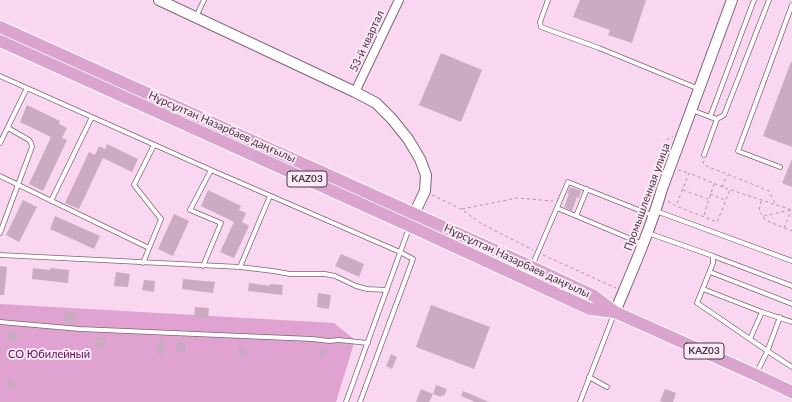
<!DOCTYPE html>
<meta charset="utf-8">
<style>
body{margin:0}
canvas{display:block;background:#f9d7f0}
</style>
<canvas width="792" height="402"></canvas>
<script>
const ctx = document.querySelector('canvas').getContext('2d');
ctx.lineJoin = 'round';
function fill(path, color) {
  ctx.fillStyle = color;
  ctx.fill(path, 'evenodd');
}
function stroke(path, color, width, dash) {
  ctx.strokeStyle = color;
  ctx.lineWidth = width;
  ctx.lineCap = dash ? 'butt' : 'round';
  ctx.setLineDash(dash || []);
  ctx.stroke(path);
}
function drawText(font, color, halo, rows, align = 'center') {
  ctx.font = font + ' Lato,sans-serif';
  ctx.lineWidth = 4;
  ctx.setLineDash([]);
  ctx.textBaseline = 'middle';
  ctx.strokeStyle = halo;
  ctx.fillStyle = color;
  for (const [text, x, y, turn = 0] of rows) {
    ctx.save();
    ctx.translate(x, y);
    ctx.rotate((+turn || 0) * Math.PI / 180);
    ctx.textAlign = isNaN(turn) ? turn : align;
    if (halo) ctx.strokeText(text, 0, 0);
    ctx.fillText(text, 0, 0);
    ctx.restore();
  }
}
fill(new Path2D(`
 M0,304l334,19 21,17 -19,62h-336z`), '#e0a3d1');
fill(new Path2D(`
 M580,0h66l-14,43 -24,-8 2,-5 -37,-13z
 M441,53l41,17 -21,52 -42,-17z
 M791,62h1v85l-29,-11z
 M27,105l33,16 -1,3 8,4 -5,10 5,2 -24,51 -14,-7 22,-47 -31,-15z
 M107,144l31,15 -6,13 -29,-14 -24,51 -14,-6 24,-51 6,3 4,-9 6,3z
 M792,159v28l-10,-4z
 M570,187l11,4 -2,7 -2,-1 -5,14 -8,-4 5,-13 -2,-1z
 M208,190l33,16 -2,4 7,3 -4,9 7,4 -15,32 -14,-6 14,-30 -33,-16z
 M23,200l14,7 -18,35 -13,-7z
 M174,214l15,7 -16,35 -15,-7z
 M55,216l45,20 -6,13 -44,-20z
 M341,254l23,10 -5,13 -24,-11z
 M0,266l7,1 -3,28h-4z
 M33,268l17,2v-2l19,2 -1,13 -36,-4z
 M116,272l14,2 -2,13 -14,-1z
 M183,279l32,3 -2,11 -31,-4z
 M144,280l11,1 -1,11 -12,-2z
 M249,283l21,3v-2l13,1 -1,10 -34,-4z
 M318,293l13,2 -2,14 -12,-2z
 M431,305l59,22 -16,42 -58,-22z
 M195,307l14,1 -1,11 -14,-2z
 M65,312l11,1 -1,11 -11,-1z
 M8,331l9,1 -1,10 -9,-1z
 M96,337l9,1 -1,10 -9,-1z
 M158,341h7l-1,13h-7z
 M177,342l8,1v9l-9,-1z
 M239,347l8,1 -1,9 -8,-1z
 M320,349l7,1v7h-8z
 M391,354l6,3 -5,12 -6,-3z
 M7,380l8,1 -1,8 -7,-1z
 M436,385l11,4 -3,7 -2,-1 -1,2 -8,-3z
 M421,389l12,5 -4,8h-13z
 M665,389l11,4 -3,9h-9l-4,-1z
 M463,391l26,11h-14l-14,-6z`), '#caabc2');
const service = new Path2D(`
 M548,0l-8,22 1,5 58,21 100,41
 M196,17l8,-17
 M0,76l211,94 189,82 13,7 -53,143
 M692,110l18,7 44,-117
 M710,117l7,2 7,-4 45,-115
 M0,143l27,-55
 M704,155l13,-36
 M780,167l-42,-16 54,-146
 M0,176l149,72
 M51,201l41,-84
 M557,208l86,36
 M656,211l136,50
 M576,216l11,-27
 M0,233l32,-86 -1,-4 -2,-3 -21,-12
 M648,233l65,23v7l-16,40c32,21 63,44 95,64
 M0,255l240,12 33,4 17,3h35l10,2 21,10 11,3 20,1
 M713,256l79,30
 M143,263l18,-44 -27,-34 20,-40
 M203,266l18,-43 -31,-13 21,-40
 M532,266l36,-84 86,34
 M240,267l30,-71
 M710,272l82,32
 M703,289l59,23 30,10
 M0,322l80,7 232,10 17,2 10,-1 29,3
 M750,339l12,-27
 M756,374l11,-22 13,-35
 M589,377l18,10
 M346,402l63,-174
 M580,402l34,-88`);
const minor = new Path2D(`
 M355,92l44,-92`);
const tertiary = new Path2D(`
 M159,0l196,92 21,11 16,16 16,20 12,20 6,16 -1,16 -11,23
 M615,312c17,-41 35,-81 47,-123l70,-189`);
const primary = new Path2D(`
 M0,27l532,240 62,29 21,16 141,63 36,17
 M0,41l410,185 180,83 25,3`);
stroke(service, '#806479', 5.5);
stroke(minor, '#806479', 10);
stroke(tertiary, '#806479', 12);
stroke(primary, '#fff', 14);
stroke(new Path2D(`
 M665,157l-2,-4 4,-13 6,-4
 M704,161l-1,2 5,4 19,7 42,17 7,14
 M679,171v-1l9,3
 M722,187l5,-12
 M683,190l25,9
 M731,190l61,20
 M710,194l15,6
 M432,195l29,14 21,15 51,26
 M668,201l8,5 41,16 13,-32 -41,-17 -13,33
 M761,201l-2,10 4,5 2,4 27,11
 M645,206l5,-8
 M462,209l55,-11 36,3
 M704,215l10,-31
 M764,216l26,-6
 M784,228l7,-17
 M543,255l73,33`), '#ac93a5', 1, [3, 3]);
stroke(service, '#fff', 4);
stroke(minor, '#fff', 8);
stroke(tertiary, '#fff', 10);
stroke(primary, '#daa4cf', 12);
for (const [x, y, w] of [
 [307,179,40],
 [704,351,40]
]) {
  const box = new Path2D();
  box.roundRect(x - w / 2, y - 8, w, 16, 3);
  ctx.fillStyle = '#fde9f8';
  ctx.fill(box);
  stroke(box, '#453841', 1);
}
drawText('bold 10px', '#453841', null, [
 ["KАZ03",307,179],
 ["KАZ03",704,351]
]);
drawText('11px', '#453841', '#fde9f8', [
 ["53-й квартал",367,41,-65],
 ["Нұрсұлтан Назарбаев даңғылы",222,127,24],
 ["Промышленная улица",647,197,-70],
 ["Нұрсұлтан Назарбаев даңғылы",517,261,25]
]);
drawText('11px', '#630b57', '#fde9f8', [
 ["СО Юбилейный",49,354]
]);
</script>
